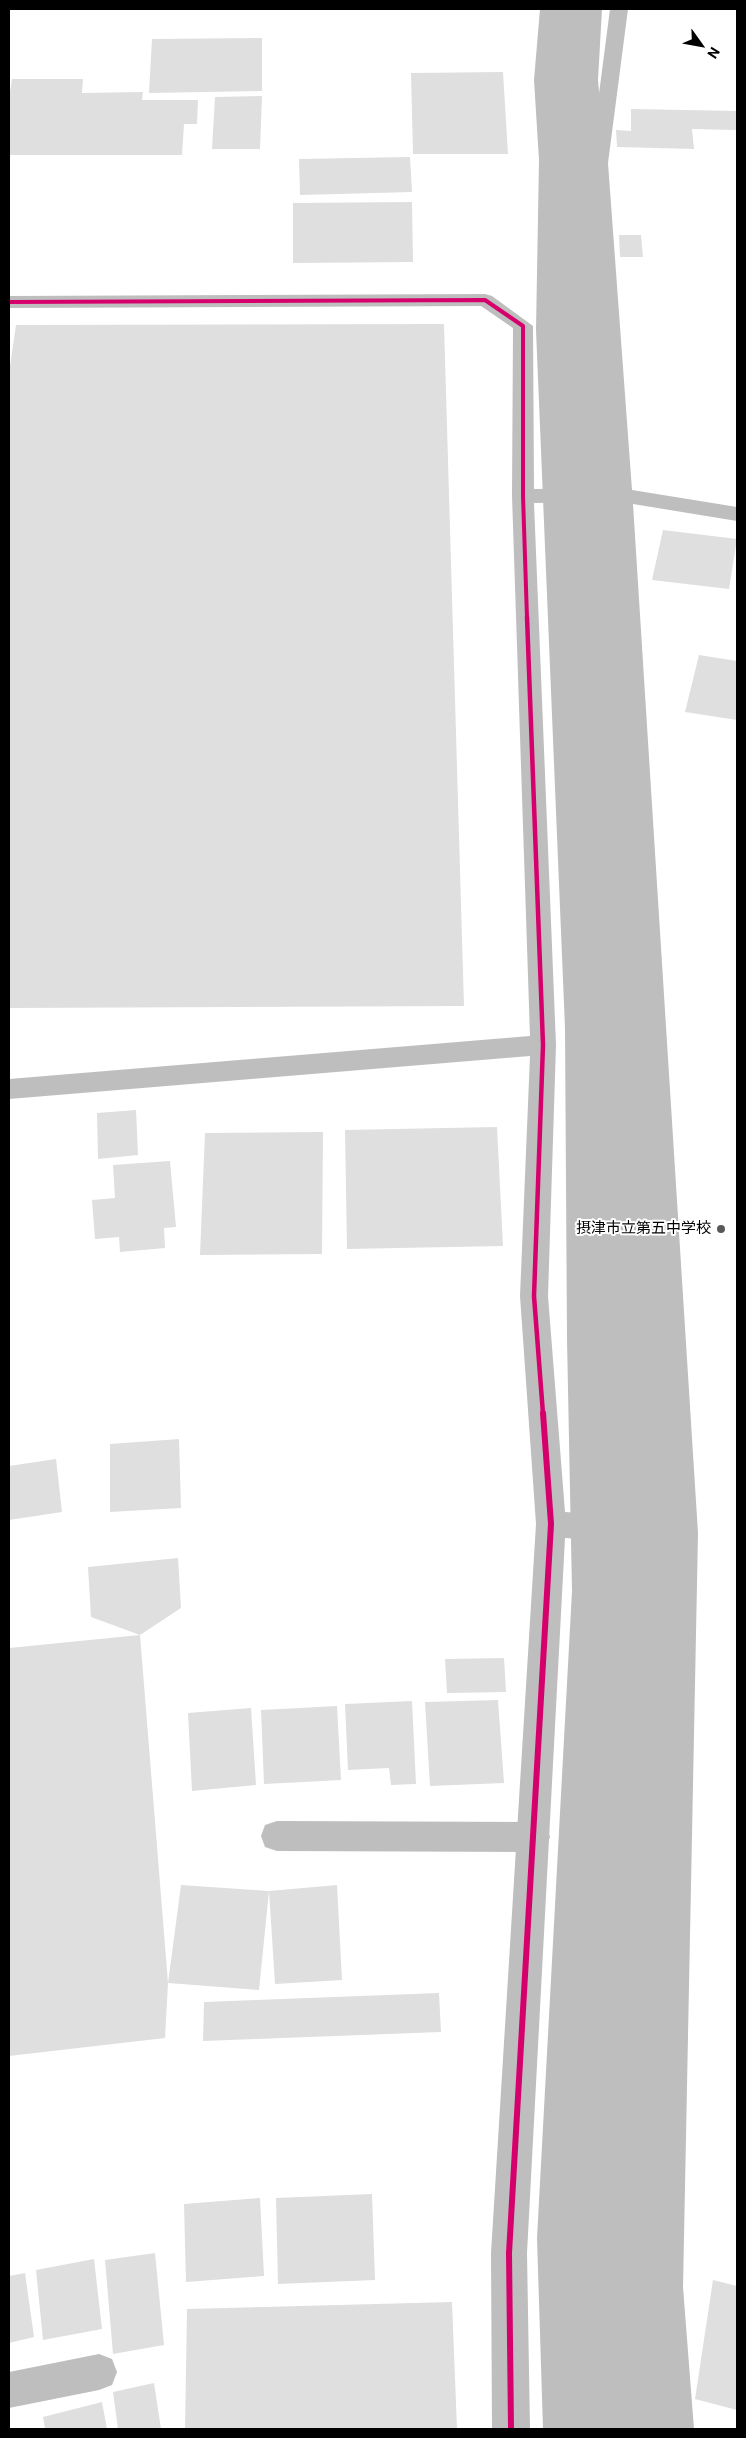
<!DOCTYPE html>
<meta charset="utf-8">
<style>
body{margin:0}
#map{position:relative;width:746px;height:2438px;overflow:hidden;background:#fff;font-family:Roboto,sans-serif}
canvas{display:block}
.frame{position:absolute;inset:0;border:10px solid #000;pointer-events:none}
.north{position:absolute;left:676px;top:20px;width:50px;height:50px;-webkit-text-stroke:4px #fff;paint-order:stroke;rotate:122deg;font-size:14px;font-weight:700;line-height:20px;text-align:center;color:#000}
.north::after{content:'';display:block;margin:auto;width:18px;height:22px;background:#000;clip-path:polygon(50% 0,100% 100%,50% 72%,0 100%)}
</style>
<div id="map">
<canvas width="746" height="2438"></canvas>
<div class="frame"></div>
<div class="north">N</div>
</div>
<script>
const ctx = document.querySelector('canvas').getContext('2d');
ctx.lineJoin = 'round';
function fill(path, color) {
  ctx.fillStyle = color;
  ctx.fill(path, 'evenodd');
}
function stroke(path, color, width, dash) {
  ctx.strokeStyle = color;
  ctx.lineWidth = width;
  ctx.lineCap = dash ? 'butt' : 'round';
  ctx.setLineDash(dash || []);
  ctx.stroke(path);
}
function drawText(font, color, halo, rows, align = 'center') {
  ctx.font = font + ' Roboto,"Noto Sans JP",sans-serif';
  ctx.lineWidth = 4;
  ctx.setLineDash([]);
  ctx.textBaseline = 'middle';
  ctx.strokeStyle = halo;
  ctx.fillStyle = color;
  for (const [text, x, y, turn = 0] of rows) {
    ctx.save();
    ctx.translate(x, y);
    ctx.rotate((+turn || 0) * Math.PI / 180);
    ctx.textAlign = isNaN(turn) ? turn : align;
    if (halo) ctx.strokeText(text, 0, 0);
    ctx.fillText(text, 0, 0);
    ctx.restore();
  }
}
fill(new Path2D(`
 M540,9h62l-4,71 7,80 3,170 49,698 10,311 13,252 -15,647 10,191h-132l-6,-191 35,-647 -5,-252 -2,-311 -29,-698 3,-170 -5,-80z`), '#bebebe');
fill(new Path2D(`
 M262,38v53l-113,2 3,-54z
 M503,72l5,82h-95l-2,-81z
 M12,79h71l-1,14 61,-1 -1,8h56l-1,24h-13l-2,31h-173v-57z
 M262,96l-2,53h-48l3,-52z
 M631,109l106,2v19l-45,-1 2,20 -77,-2 -1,-17 15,1z
 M410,157l2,35 -112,3 -1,-36z
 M412,202l1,60 -120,1v-60z
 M619,235h22l2,22h-23z
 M444,324l20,682 -455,2v-635l7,-48z
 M663,530l74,9 -8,50 -77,-9z
 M699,655l38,6v59l-52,-8z
 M136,1110l2,45 -40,4 -1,-46z
 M497,1127l6,119 -156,3 -2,-119z
 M323,1132l-1,122 -122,1 5,-122z
 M170,1161l6,66 -12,1 1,20 -45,4 -1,-15 -24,2 -3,-39 23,-2 -2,-33z
 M179,1439l2,69 -71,4v-68z
 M56,1459l6,53 -53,8v-54z
 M178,1558l3,50 -41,27 -49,-18 -3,-50z
 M140,1635l28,348 -3,55 -156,18v-408z
 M504,1658l2,34 -59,1 -2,-34z
 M498,1700l6,83 -74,3 -5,-84z
 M412,1701l4,83 -25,1 -2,-17 -41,2 -3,-66z
 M337,1706l4,74 -77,4 -3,-74z
 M251,1708l5,77 -64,6 -4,-78z
 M181,1885l88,6 -10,99 -91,-7z
 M337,1885l5,95 -67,4 -6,-93z
 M439,1993l2,39 -238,9 1,-39z
 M372,2194l3,86 -97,4 -2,-86z
 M260,2198l4,78 -78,6 -2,-78z
 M155,2253l9,92 -51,9 -8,-94z
 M94,2259l8,70 -59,11 -7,-70z
 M25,2273l9,64 -25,6v-67z
 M713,2280l24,6v124l-42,-11z
 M452,2302l5,127h-272l2,-120z
 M154,2383l7,46h-43l-5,-37z
 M102,2402l5,27h-62l-2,-12z`), '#dfdfdf');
fill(new Path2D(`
 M277,1821l257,1 12,4 4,11 -4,11 -12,4 -257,-1 -12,-4 -4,-11 4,-11z
 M99,2354l13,5 5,13 -5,13 -13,5 -90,18v-36z`), '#bebebe');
fill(new Path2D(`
 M610,9h18l-20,154 24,327 105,17v14l-104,-17 65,1029 -15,754 11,142h-38l-9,-142 21,-742 -103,-7 -38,715 3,176h-38l-1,-176 45,-729 -16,-228 10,-240 -521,43v-20l521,-43 -18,-540 1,-168 -32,-22 -472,2v-12l476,-2 7,2 41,30 1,163 77,-1 -21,-325zM612,502l55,1017 -102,-7 -17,-216 8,-251 -22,-542z`), '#bebebe');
stroke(new Path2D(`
 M9,302l476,-2 38,26v170l4,122`), '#d6006c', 4);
stroke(new Path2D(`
 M527,617l16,428 -9,251 9,118`), '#d6006c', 4.5);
stroke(new Path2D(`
 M511,2429l-2,-176 42,-729 -8,-111`), '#d6006c', 6);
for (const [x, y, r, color] of [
 [721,1229,5,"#595959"]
]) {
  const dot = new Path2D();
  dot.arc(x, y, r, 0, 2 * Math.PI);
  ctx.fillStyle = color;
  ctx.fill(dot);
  stroke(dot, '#fff', 2);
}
drawText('15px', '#000', '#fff', [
 ["摂津市立第五中学校",711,1229]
], 'right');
</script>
